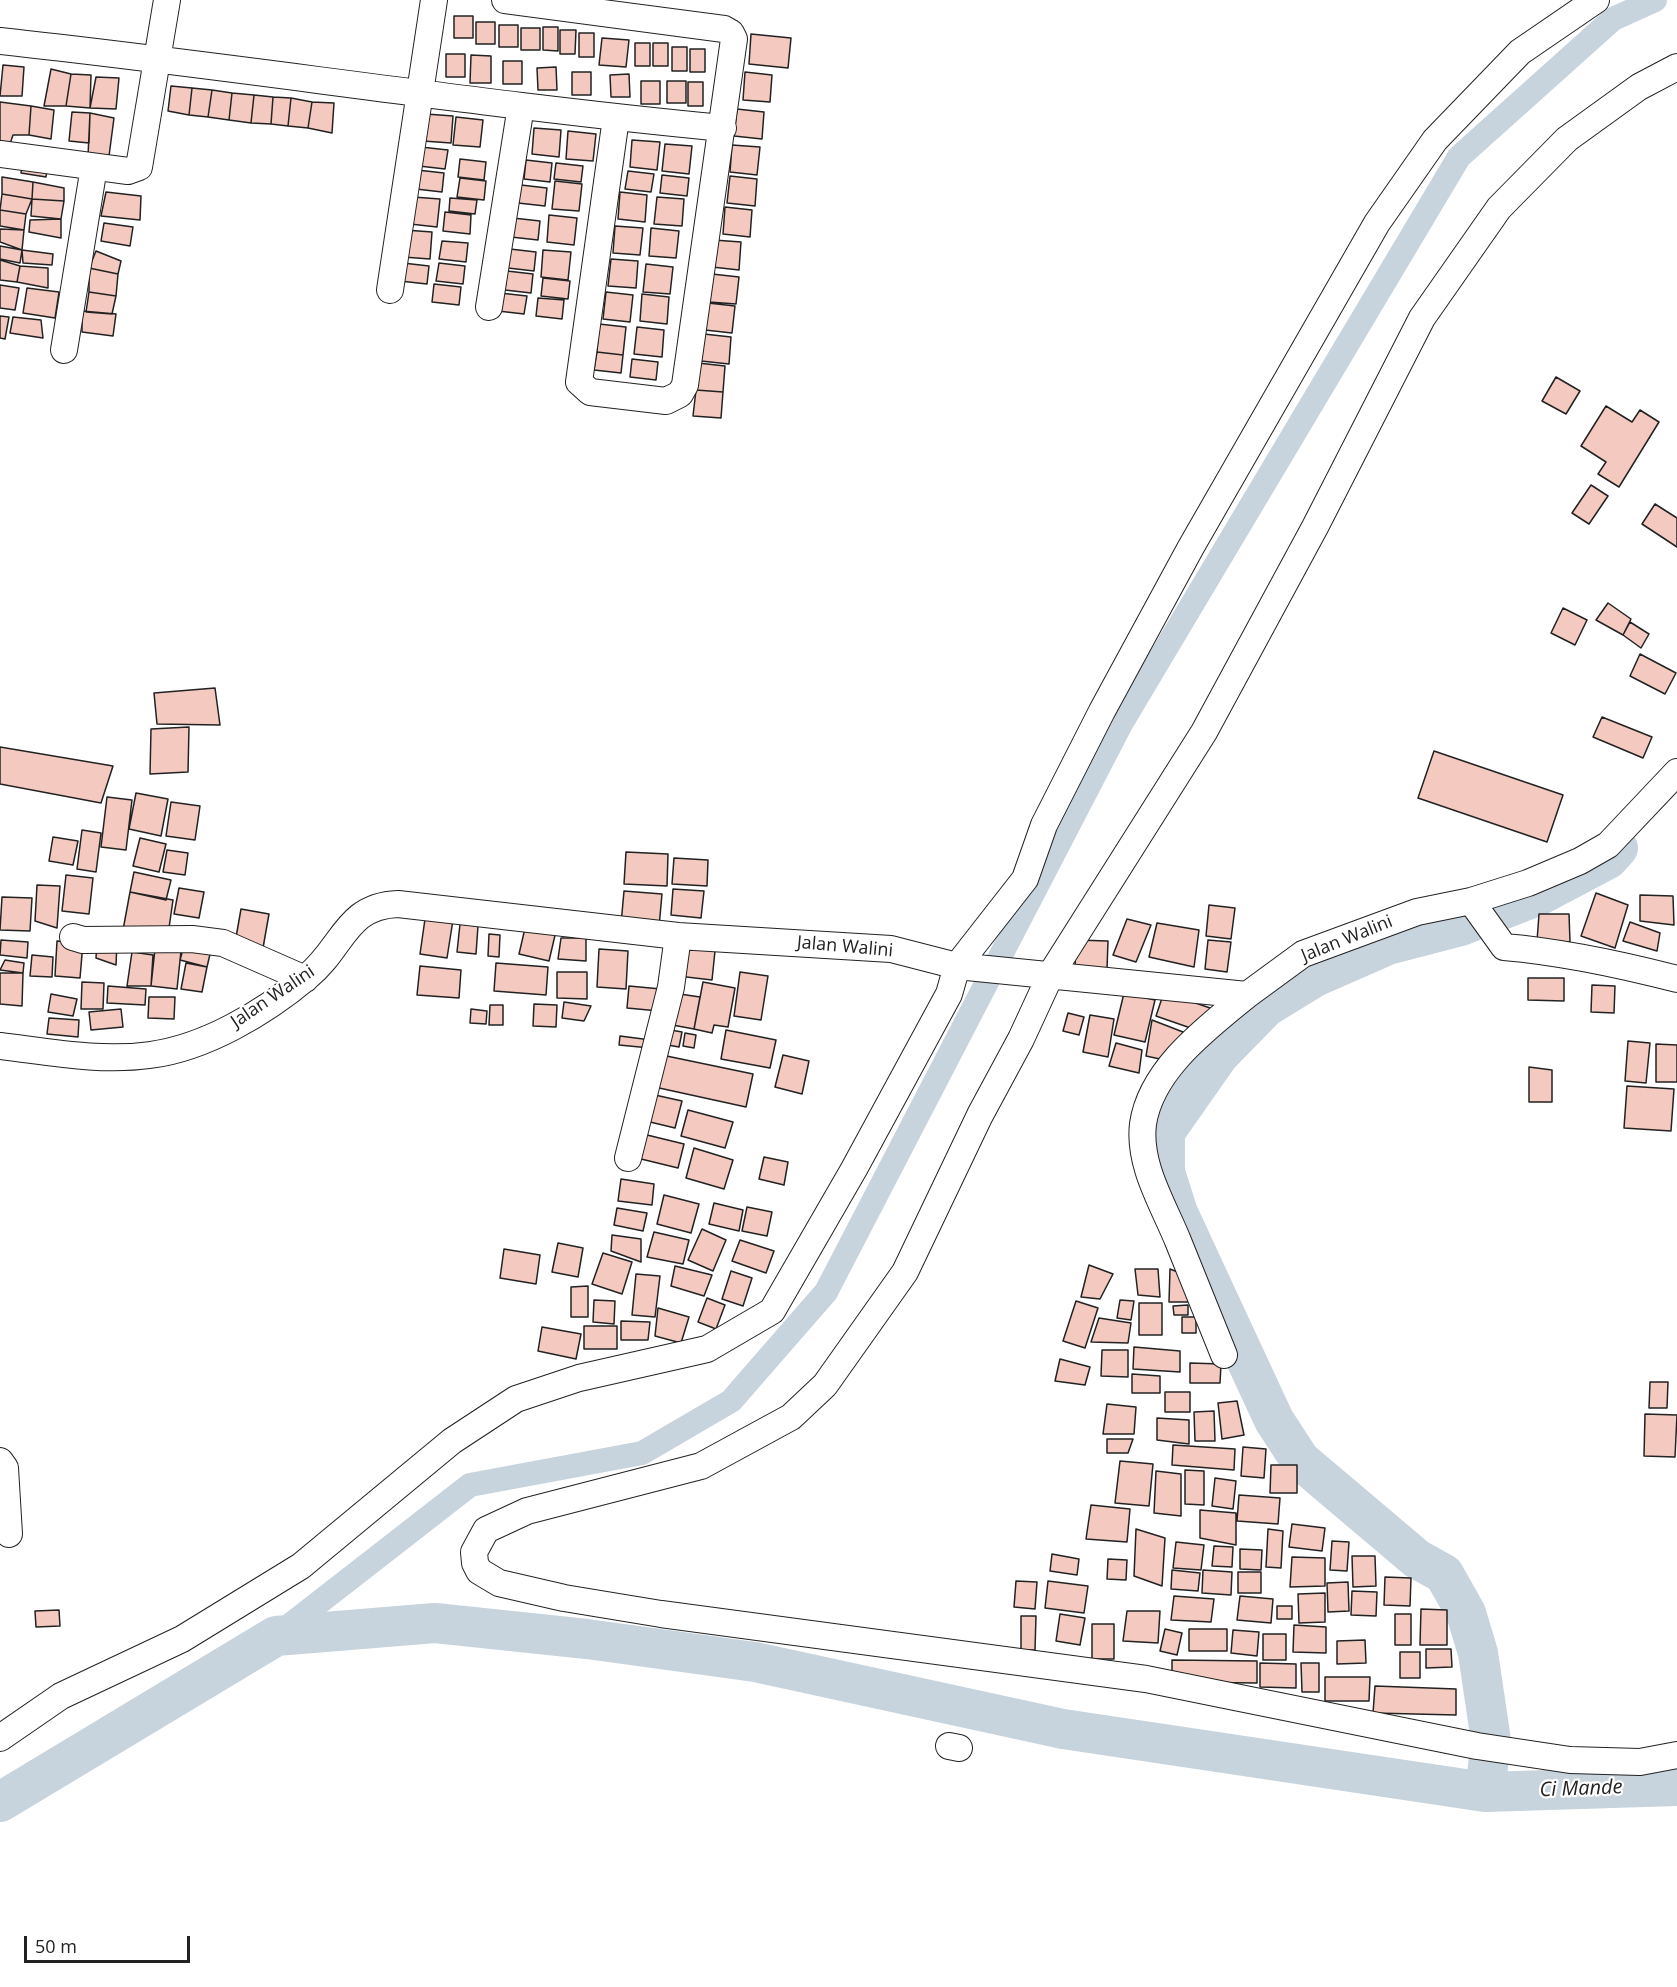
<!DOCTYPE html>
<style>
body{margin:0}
#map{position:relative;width:1677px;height:1987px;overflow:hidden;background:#fff;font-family:"Open Sans",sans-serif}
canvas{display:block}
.scale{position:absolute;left:24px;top:1936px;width:166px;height:27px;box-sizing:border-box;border:3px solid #222;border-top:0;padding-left:8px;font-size:18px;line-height:21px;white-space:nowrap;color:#222;-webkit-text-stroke:4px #fff;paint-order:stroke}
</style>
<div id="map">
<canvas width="1677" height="1987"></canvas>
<div class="scale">50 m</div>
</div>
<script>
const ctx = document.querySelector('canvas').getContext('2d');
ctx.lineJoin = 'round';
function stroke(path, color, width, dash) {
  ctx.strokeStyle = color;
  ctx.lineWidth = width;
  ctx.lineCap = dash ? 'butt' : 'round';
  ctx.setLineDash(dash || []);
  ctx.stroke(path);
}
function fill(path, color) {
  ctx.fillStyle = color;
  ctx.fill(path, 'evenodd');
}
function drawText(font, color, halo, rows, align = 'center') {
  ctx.font = font + ' "Open Sans",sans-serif';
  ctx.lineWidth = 4.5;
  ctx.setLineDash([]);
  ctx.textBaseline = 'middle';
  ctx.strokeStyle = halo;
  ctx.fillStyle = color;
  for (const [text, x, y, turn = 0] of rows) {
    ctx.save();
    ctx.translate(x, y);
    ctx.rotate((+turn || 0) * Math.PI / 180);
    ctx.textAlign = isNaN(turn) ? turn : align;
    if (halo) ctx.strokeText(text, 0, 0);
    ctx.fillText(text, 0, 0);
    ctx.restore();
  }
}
stroke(new Path2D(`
 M276,1636l194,-151 172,-32 89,-52 95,-109 296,-570 337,-565 154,-138 42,-19`), '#c7d3dd', 24);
stroke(new Path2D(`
 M1485,1792l192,-6
 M0,1802l276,-166 159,-13 152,16 168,23 308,67 422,63 6,-51 -13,-88 -12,-40 -22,-39 -27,-15 -117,-99 -26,-40 -96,-207 -13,-41v-40l54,-77 47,-48 49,-30 73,-32 73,-19 79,-31 68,-36 10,-11`), '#c7d3dd', 40);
const building = new Path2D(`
 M454,16h19v22h-19z
 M476,22h19v22h-19z
 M499,25h19v22h-19z
 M543,27h15v24l-15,-1z
 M521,28h19v22h-19z
 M560,30h16l-1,24h-15z
 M579,33h15v24h-15z
 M751,34l40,4 -3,30 -39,-4z
 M602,38l27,2 -3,27 -27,-2z
 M635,43h15v23h-15z
 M653,43h15v23h-15z
 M672,47h15v24h-15z
 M690,49h15v23h-15z
 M446,54h19v23h-19z
 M471,55l20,1v27h-21z
 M503,61h19v23h-19z
 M3,65l21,2 -2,29h-22z
 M556,67l1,23h-19l-1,-22z
 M51,69l20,5 -5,32h-22z
 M572,72h19v23h-19z
 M745,72l27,3 -2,27 -27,-2z
 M71,74l20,1 -1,33 -24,-2z
 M629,74l1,23h-19l-1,-22z
 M96,77l23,1 -3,31 -26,-1z
 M641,81h19v23h-19z
 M667,81h19v22h-19z
 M688,82h15v24h-15z
 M171,86l21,2 -3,27 -21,-4z
 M192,88l20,2 -4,27 -19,-2z
 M212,90l20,3 -3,27 -21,-3z
 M232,93l22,2 -3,28 -22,-3z
 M254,95l19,2 -2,27 -20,-1z
 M273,97l18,1 -3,28 -17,-2z
 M291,98l21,4 -4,26 -20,-2z
 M0,102l31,4 -2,29h-16l-3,9 -10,-1z
 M312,102l22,1 -2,30 -24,-5z
 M31,106l23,4 -3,29 -22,-4z
 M737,109l27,3 -2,27 -28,-3z
 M72,112l18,1 -1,30 -20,-2z
 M90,113l24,5 -5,38h-21z
 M426,114l27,2 -2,27 -28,-2z
 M456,117l27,3 -3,27 -27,-2z
 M534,128l27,2 -2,27 -27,-3z
 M568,131l28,3 -3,27 -27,-2z
 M632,140l28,2 -3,28 -27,-3z
 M665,144l27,2 -3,28 -27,-3z
 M732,145l28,2 -3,28 -27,-3z
 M421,147l27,3 -3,19 -26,-3z
 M460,159l26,3 -2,18 -26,-3z
 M23,160l25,4 -2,13 -25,-4z
 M526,160l26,3 -2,19 -26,-3z
 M556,163l27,3 -2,16 -27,-3z
 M417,170l27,3 -2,19 -26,-3z
 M628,171l26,3 -3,18 -26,-3z
 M662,175l27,3 -2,18 -27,-3z
 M730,176l27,3 -2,27 -28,-3z
 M2,177l31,5 -1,17 -30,-5z
 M460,178l26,3 -2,19 -27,-3z
 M555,181l27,3 -3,27 -27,-2z
 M33,182l31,6v13l-32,-2z
 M521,185l26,3 -2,18 -27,-3z
 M106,192l35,4 -1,24 -39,-4z
 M620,192l27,3 -2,27 -27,-3z
 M2,194l30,5 -6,15 -26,-4z
 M413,197l27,2 -3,28 -27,-3z
 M657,197l27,2 -2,27 -28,-2z
 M450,198l27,2 -2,14 -26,-3z
 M32,199l32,2 -3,18 -30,-3z
 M725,207l27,3 -2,27 -27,-3z
 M0,210l26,4 -2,16 -24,-4z
 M445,212l26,3 -1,19 -27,-3z
 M549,215l28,3 -3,27 -27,-3z
 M513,218l27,3 -2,19 -27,-3z
 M61,219v19l-32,-6 1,-12z
 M104,223l29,4 -3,19 -29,-5z
 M615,226l28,2 -3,27 -27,-2z
 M651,228l28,3 -3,27 -27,-2z
 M0,229l24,1 -2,20 -22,-8z
 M405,230l27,2 -2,27 -27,-2z
 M714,240l27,2 -2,28 -27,-3z
 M442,241l26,2 -2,19 -27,-3z
 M0,246l22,4 -2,13 -20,-4z
 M510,249l26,3 -2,19 -26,-3z
 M22,250l31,4 -1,11 -29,-2z
 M543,250l28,2 -3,28 -27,-3z
 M96,251l25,10 -3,13 -29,-6z
 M611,259l27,2 -2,27 -28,-2z
 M0,260l20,6 -3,16 -17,-2z
 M403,263l26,3 -2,18 -27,-3z
 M439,263l26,3 -2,18 -27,-3z
 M646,264l27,3 -3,27 -27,-2z
 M20,266l28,2v20l-31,-6z
 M89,268l29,6 -2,22 -27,-4z
 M507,271l26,3 -2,19 -26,-3z
 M712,274l27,3 -3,27 -27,-2z
 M543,278l27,3 -2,18 -27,-3z
 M434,284l27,3 -2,18 -27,-3z
 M0,285l19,3 -4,22 -15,-2z
 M27,288l32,4 -4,26 -32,-5z
 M89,292l27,4 -4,18 -26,-2z
 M606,292l27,3 -3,27 -27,-3z
 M500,293l27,3 -3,18 -26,-3z
 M642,294l27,3 -2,27 -27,-3z
 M538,298l26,2 -2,19 -26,-3z
 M708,303l27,3 -3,27 -27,-3z
 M82,311l34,3 -3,22 -31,-4z
 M0,316l9,1 -4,22 -5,-1z
 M13,317l28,3 2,18 -33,-5z
 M599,324l27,3 -3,28 -26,-3z
 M637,327l27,3 -2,27 -28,-3z
 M704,334l27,3 -2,27 -28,-3z
 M597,352l26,3 -2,18 -27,-3z
 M632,359l26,3 -2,18 -26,-3z
 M698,363l27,3 -2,26 -27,-2z
 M1556,377l24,14 -14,23 -24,-13z
 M696,390l27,2 -2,26 -28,-2z
 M1606,406l26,16 8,-12 19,12 -40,65 -21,-13 8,-12 -25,-16z
 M1591,485l17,11 -19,28 -17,-11z
 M1655,504l22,14v29l-35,-23z
 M1608,603l23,16 -8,16 -27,-15z
 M1563,608l24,12 -12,25 -24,-12z
 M1630,622l19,12 -8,14 -18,-13z
 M1640,654l36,19 -11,21 -35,-18z
 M215,688l5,37 -63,-1 -3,-31z
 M1602,717l50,20 -9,21 -50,-21z
 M189,727l-1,45 -38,2 1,-45z
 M0,747l113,19 -12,37 -101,-19z
 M1434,751l129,44 -16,47 -129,-44z
 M136,793l32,6 -7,37 -32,-7z
 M107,797l25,3 -6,50 -25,-3z
 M171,802l29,4 -5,34 -29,-4z
 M82,830l19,3 -5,39 -19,-3z
 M53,837l25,4 -5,24 -24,-4z
 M140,838l26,6 -7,28 -26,-6z
 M167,850l21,3 -3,22 -22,-3z
 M626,852l42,2 -1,32 -43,-2z
 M674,858l34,2 -1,26 -35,-2z
 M134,872l37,8 -5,20 -36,-8z
 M66,875l27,3 -4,36 -27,-3z
 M37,885l23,1 -3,42 -22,-7z
 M179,888l25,4 -5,26 -25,-4z
 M673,889l31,2 -3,27 -30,-3z
 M624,891l38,3 -3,33 -38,-3z
 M130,892l43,8 -5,35 -45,-5z
 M1596,893l32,12 -13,43 -34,-12z
 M1640,895l33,1 1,29 -34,-4z
 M2,897l30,1 -2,33 -30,-1z
 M1209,905l26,3 -4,31 -25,-3z
 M241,909l28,5 -6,34 -28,-5z
 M1539,914h30l1,28 -33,-1z
 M425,919l28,1 -6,38 -27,-4z
 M1127,919l24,6 -15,37 -23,-7z
 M1630,922l30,11 -3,18 -34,-10z
 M1157,923l42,7 -5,37 -45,-10z
 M460,924l18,2 -2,28 -19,-2z
 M526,924l30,7 -7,30 -30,-7z
 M489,934l11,1 -1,22 -11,-1z
 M561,938h25v23l-28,-2z
 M1,940l27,2 -1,16 -27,-3z
 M1076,940l32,1 -1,28 -32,-1z
 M1208,940l23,2 -4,30 -22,-3z
 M57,941l26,2 -3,35 -25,-2z
 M97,941l20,1 -1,23 -20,-7z
 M185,942l26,8 -4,17 -27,-7z
 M682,947l33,4 -3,29 -34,-4z
 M155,949l26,2 -4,38 -26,-3z
 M599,949l29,2 -2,38 -29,-2z
 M132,952l21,3 -2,31h-24z
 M32,955l21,2 -1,20 -22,-1z
 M5,960l19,3 -1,10 -23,-3z
 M186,963l21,4 -5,25 -21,-3z
 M496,963l52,4 -2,28 -52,-4z
 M420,966l41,4 -2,28 -42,-3z
 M557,972h30v27l-30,-1z
 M740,972l28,4 -7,44 -27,-4z
 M0,973h23l-1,33 -22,-2z
 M1528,978h36v23l-36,-1z
 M82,982l22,1 -1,26h-22z
 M703,982l32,6 -7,39 -14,-2 -2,8 -18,-4z
 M1592,985l23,1 -1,27 -23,-1z
 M108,986l38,3 -1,16 -38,-2z
 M629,986l32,3 -2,22 -32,-3z
 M1164,992l46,16 -8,24 -46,-16z
 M673,993l27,4 -6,32 -27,-5z
 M1124,993l31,7 -10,42 -31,-7z
 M51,994l26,5 -4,17 -25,-4z
 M149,997h26l-1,22 -26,-1z
 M564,1002l27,4 -7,15 -22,-3z
 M534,1004l23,1 -1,22 -23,-1z
 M490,1005h13v20h-14z
 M121,1009l2,18 -32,3 -2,-18z
 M471,1009l16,2 -1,13 -16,-1z
 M1068,1013l16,4 -5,18 -16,-4z
 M1090,1015l24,4 -6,38 -25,-5z
 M49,1018l30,2 -1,17 -31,-3z
 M1152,1020l31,12 -9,30 -28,-6z
 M665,1029l17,3 -3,15 -17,-3z
 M726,1030l50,10 -6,28 -49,-9z
 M685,1033l11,2 -2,13 -11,-2z
 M620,1036l31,4 -1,8 -31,-3z
 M1628,1041l22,2 -4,40 -21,-2z
 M1116,1043l26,7 -3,23 -30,-7z
 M1656,1044l21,1v37h-21z
 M657,1054l96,20 -7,33 -96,-21z
 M783,1055l26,6 -7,33 -27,-7z
 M1529,1067l23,3v32h-23z
 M1627,1086l47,3 -3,42 -47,-3z
 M655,1095l27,6 -7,27 -25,-6z
 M688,1110l45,12 -8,26 -44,-12z
 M643,1134l41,10 -6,24 -41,-10z
 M694,1148l39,12 -9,29 -38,-11z
 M764,1157l24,5 -4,23 -25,-6z
 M621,1179l33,5 -2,21 -34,-4z
 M664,1195l35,9 -8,29 -34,-9z
 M714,1203l29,7 -4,21 -30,-7z
 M747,1207l25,5 -5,24 -25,-5z
 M617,1208l30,5 -4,18 -29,-6z
 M702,1229l24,11 -13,31 -25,-11z
 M654,1232l35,8 -6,24 -36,-7z
 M612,1235l29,4v23l-30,-11z
 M740,1240l34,11 -8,22 -34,-12z
 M558,1243l25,5 -5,29 -26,-5z
 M504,1249l36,6 -4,29 -36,-6z
 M603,1253l29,9 -10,32 -30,-10z
 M1089,1265l24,9 -13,25 -19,-2z
 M675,1266l37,9 -8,21 -33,-10z
 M1135,1269h23l2,28 -22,-2z
 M1170,1269l18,7v26h-19z
 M731,1271l21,7 -9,28 -21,-7z
 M636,1274l24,2 -5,41 -23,-2z
 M588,1286v31h-17v-30z
 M707,1298l18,7 -9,24 -18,-7z
 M594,1300l21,1 -1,23 -21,-2z
 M1120,1300l14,1 -3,19 -14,-2z
 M1076,1301l22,7 -13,40 -22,-7z
 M1139,1303h23v32h-23z
 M1188,1305v10h-14l-1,-9z
 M658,1308l31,9 -8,26 -26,-7z
 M1182,1317h14v16h-14z
 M1099,1318l32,5 -3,20 -37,-1z
 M621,1321l29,1 -2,18h-27z
 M584,1326h33v23h-33z
 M542,1327l39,7 -5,25 -38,-8z
 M1134,1347l46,4v21l-47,-3z
 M1102,1350h26v27l-27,-1z
 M1060,1359l30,8 -5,18 -30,-4z
 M1190,1363l31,1 -1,19h-30z
 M1132,1374l28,2v17h-28z
 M1650,1382h18l-1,26h-18z
 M1165,1392h25v20h-25z
 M1237,1401l7,34 -22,4 -4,-36z
 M1107,1404l29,3 -2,27h-31z
 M1214,1411l1,30h-20l-1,-29z
 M1645,1414l32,1 -2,42 -31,-1z
 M1157,1418l32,2v24l-32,-4z
 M1107,1439h26l-5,14h-21z
 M1173,1445l62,4 -1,21 -62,-5z
 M1243,1447l23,2 -2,29 -23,-2z
 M1120,1461l33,3 -4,42 -34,-3z
 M1271,1465h26v28h-27z
 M1185,1470l19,1v34l-19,-1z
 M1156,1471l25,3v42l-27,-3z
 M1215,1478l21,3 -3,28 -21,-3z
 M1239,1495l41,3 -2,26 -41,-3z
 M1091,1505l39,4 -3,33 -41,-3z
 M1200,1510l36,3v32l-36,-7z
 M1292,1524l33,4 -3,23 -33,-4z
 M1136,1529l29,9 -3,48 -28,-10z
 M1268,1529l15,2 -2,37 -15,-1z
 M1332,1541l17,1 -2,29 -17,-1z
 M1176,1542l28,3 -3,25 -28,-2z
 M1214,1546l19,1 -1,20 -20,-1z
 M1240,1549l22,1 -1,20 -21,-1z
 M1052,1554l27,5 -2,16 -27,-4z
 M1352,1556h23l1,30 -23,1z
 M1292,1557l33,1v28l-35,1z
 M1108,1559l19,1 -1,20 -19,-1z
 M1172,1570l28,3 -2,18 -27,-2z
 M1203,1570l29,2 -1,23 -29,-2z
 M1238,1572h23v21h-23z
 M1385,1577l26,1 -1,28 -26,-1z
 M1016,1581l21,1 -2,27 -21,-2z
 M1048,1581l40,5 -4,27 -39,-5z
 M1348,1582l1,29 -21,1 -1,-29z
 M1352,1591l25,1 -1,24 -25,-1z
 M1325,1593v29l-26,1 -1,-29z
 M1174,1596l40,3 -3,23 -40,-2z
 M1240,1596l33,3 -2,24 -34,-3z
 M1277,1606h15v13h-15z
 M1421,1609l26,1v35h-27z
 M59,1610l1,16 -24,1 -1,-16z
 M1127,1611h33l-2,32 -35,-2z
 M1060,1614l25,4 -5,27 -24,-4z
 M1395,1614h16v31h-16z
 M1021,1616h15l-1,34h-14z
 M1092,1624h22v35h-22z
 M1294,1625l32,2v26l-33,-1z
 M1165,1629l17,4 -5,22 -17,-4z
 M1189,1629h38v22h-38z
 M1233,1630l26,2 -2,24 -26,-3z
 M1263,1634h23v26h-23z
 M1365,1640l1,23 -29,1v-23z
 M1426,1649h25l1,18 -26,1z
 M1400,1652h20v26h-20z
 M1172,1660l85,1v22l-85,-1z
 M1260,1663l36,1v24l-36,-1z
 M1301,1663h18v29h-17z
 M1325,1677h45l-1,24h-44z
 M1375,1686l81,3v26l-83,-2z`);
fill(building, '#f3c9c0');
stroke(building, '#222', 1.5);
const minor = new Path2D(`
 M505,0l219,29 7,4 3,6 -49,346 -5,9 -14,7 -76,-9 -11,-10 37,-264
 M0,41c241,26 481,64 723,87
 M1677,67l-38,20 -72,52 -68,69 -77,110 -107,209 -111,205 -153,242 -30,65 -41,76 -75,157 -80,113 -34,32 -90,49 -174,45 -41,19 -12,22 1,11 4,8 20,12 65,15 97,16 485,65 331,67 93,14 70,2 37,-7
 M0,154l128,17 11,-4 28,-167
 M390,290l44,-290
 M489,307l32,-201
 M64,350l30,-183
 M1471,901l33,46c59,5 115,17 173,32
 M73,937l10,3 109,-1 31,4 82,36
 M0,1046c50,6 100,16 150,9 55,-7 114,-42 157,-78 37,-30 38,-71 91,-73l280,32 213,13 66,17 290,29 56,-41 114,-42 54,-11 57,-18 52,-22 28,-16 69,-73
 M628,1158l43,-171 7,-51
 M1224,1355c-15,-38 -31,-76 -46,-114 -15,-37 -40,-76 -35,-117 8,-55 64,-96 104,-129
 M0,1461l5,7 4,66
 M0,1738l61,-42 121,-57 119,-73 151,-125 64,-42 63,-21 128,-29 65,-38 82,-142 95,-175 8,-28 68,-87 19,-54 58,-114 89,-164 186,-324 58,-83 85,-88 76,-52
 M949,1746l10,2`);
stroke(minor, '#222', 28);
stroke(minor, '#fff', 26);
drawText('18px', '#222', '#fff', [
 ["Jalan Walini",1347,939,-22],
 ["Jalan Walini",845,947,5],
 ["Jalan Walini",273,997,-34]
]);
drawText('italic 20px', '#222', '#fff', [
 ["Ci Mande",1581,1789,-2]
]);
</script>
